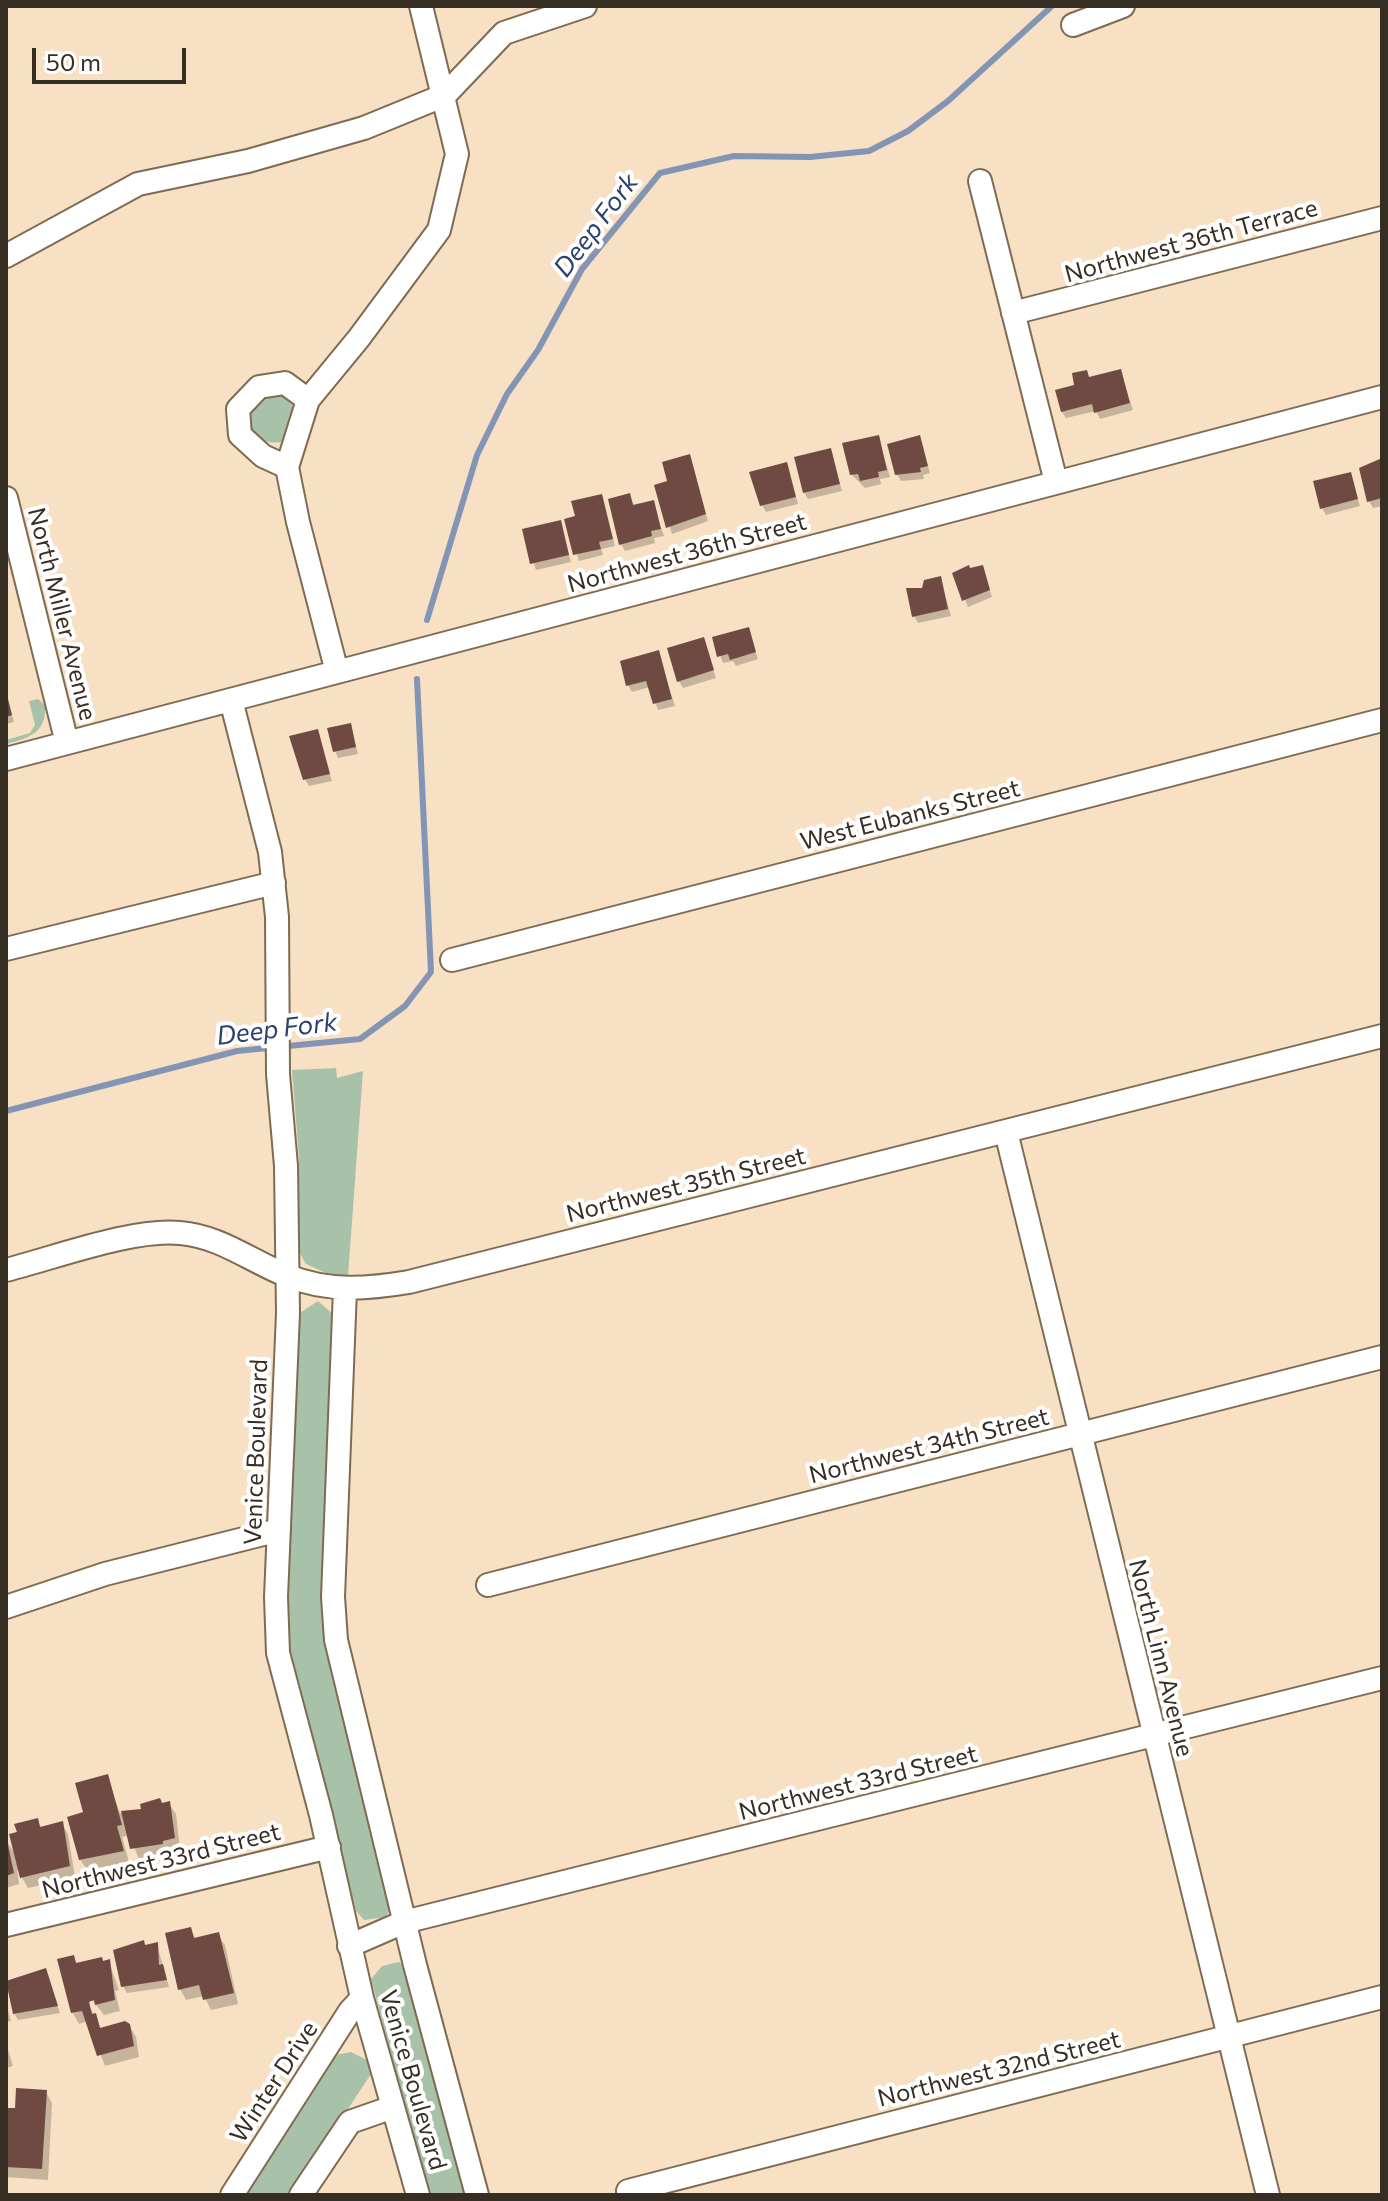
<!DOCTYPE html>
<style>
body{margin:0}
#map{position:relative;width:1388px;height:2201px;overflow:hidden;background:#f7e0c3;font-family:Commissioner,sans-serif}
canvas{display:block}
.frame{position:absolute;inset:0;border:8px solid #362e22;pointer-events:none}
.scale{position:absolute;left:32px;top:48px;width:154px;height:36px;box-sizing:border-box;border:4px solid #362e22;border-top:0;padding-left:10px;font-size:24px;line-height:28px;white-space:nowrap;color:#362e22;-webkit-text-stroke:6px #fff;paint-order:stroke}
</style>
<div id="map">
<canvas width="1388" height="2201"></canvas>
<div class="frame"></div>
<div class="scale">50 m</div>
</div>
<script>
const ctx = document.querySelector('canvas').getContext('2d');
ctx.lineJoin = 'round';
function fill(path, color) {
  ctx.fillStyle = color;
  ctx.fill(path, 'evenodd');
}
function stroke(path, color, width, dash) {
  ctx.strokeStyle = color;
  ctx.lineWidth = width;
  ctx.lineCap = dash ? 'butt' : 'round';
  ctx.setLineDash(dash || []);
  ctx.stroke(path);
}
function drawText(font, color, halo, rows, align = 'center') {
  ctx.font = font + ' Commissioner,sans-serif';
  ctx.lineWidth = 8;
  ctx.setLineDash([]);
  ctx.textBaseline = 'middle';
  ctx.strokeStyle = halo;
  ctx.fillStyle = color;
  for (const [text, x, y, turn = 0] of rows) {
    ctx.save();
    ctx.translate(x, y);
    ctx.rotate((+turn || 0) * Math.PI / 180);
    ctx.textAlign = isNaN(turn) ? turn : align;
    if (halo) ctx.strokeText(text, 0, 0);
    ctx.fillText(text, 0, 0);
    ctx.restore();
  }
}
fill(new Path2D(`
 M265,395h18l12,14 -10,32c-21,6 -35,-6 -37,-26z
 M38,699l7,6c2,27 -15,33 -39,39v-4l24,-7 5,-8 -6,-24z
 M336,1068l1,10 26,-7 -15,205 -22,-3 -20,-9 -10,-17 3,-89 -7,-88z
 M318,1301l17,15 -10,312 67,277 -6,12 -22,3 -8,-9 -62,-227 -8,-59 14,-312z
 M399,1962l8,5 62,228h-40l-58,-216 11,-13z
 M351,2052l16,8 4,14 -80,121h-49l93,-140z`), '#a8c2a9');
fill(new Path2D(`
 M1120,371l13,39 -33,9 -4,-8 -30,7 -4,-6 28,-33z
 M878,437l12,40 -10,2 1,5 -16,4 -13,-13z
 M919,437l11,36 -7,2 1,4 -23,2 -4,-7z
 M830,451l12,40 -34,8 -4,-7z
 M689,457l19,64 -36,13 -15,-48 13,-3z
 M1382,460v46l-9,2 -4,-7 -1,-37z
 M786,464l12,40 -32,8 -4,-7z
 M1350,474l10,32 -34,9 -4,-7z
 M629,495l6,12 18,-4 11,33 -10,2 1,5 -30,8 -4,-7z
 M601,496l14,50 -14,3 2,6 -24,6 -13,-41 12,-3z
 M560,522l11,40 -35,8 -12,-39z
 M982,568l10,29 -24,10 -13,-33z
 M940,578l11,38 -33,7 -4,-7z
 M748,630l10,29 -22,7 -3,-5 -10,2 -9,-24z
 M703,639l13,39 -33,10 -4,-7z
 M658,653l17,53 -17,4 -8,-23 -18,5 -4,-7z
 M6,693l8,29 -8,2z
 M350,725l8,29 -20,4 -3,-7z
 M317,731l15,50 -23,5 -4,-7z
 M107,1777l13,36 24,-2 25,-7 7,10 4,35 -13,3 1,3 -29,4 -10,-24 -7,2 7,25 -42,8 -7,-11 6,-45z
 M37,1820l5,9 20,-5 6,10 7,43 -47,11 -11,-19 2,15 -13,4v-48l9,14z
 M190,1929l6,11 22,-5 7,10 13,59 -27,6 -7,-14 -18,4 -6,-11z
 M157,1945l12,42 -42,6 -4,-7 23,-39z
 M73,1957l5,8 31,-3 10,28 -4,1 5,20 -16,4 -18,-23 -3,2 19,36 27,-5 7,12 3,20 -34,9 -17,-45 -9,3 -6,-11z
 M45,1970l15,43 -42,7 -4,-7z
 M6,2003l5,18 -5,1z
 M6,2043l7,23 -7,2z
 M46,2092l6,11 -4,77 -42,-3v-67h11z`), '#0003');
stroke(new Path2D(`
 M427,620l50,-165 30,-61 31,-44 44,-81 78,-96 74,-17 76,1 59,-6 39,-20 40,-30 104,-95
 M6,1111l231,-60 123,-12 45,-33 26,-34 -14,-293`), '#8394b4', 6);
fill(new Path2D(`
 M1121,369l9,34 -36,10 -2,-9 -31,8 -6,-22 19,-5 -2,-12 15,-3 2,7z
 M879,435l8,35 -9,2 1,5 -19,4 -2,-7 -8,1 -8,-32z
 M920,435l8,31 -8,2 1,4 -26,3 -8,-31z
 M831,448l9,36 -37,9 -9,-36z
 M690,454l16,60 -40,14 -12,-43 13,-4 -5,-19z
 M1382,458v40l-15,4 -8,-34z
 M787,462l9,35 -36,9 -11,-34z
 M1351,472l7,27 -38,10 -7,-28z
 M630,493l3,12 21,-5 7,29 -10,2 1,5 -33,9 -11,-46z
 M602,494l11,45 -14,3 2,7 -28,6 -9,-36 11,-3 -4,-15z
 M561,520l8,35 -39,9 -8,-35z
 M969,565l1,3 13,-3 7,25 -28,11 -10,-28z
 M941,576l7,33 -36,8 -6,-29h16l2,-8z
 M749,627l7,25 -26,8 -2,-6 -11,3 -5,-20z
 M704,637l10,33 -37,12 -10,-34z
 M659,650l13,49 -19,5 -7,-23 -20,5 -6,-25z
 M7,695l5,20 -6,2v-21z
 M351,723l5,24 -23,5 -6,-24z
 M318,729l12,45 -27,6 -14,-44z
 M108,1774l14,51 -5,1 7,25 -45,9 -12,-43 16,-5 -8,-29z
 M160,1798l2,5 8,-2 5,37 -12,3v3l-33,5 -9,-38 20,-2 -1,-5z
 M38,1818l2,9 23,-6 7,45 -50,12 -11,-44 8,-2 -3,-8z
 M6,1836l8,37 -8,3z
 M191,1927l3,11 25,-6 15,61 -31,7 -4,-15 -21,5 -13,-57z
 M144,1940l1,5 13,-3 1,23 4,-1 4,16 -46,7 -8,-37z
 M74,1955l2,8 26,-6 1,4 7,-2 5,41 -20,5 -1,-5 -5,2 3,12 4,-1 4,15 25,-7 5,3 4,22 -37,10 -15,-45 -11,2 -14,-54z
 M46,1968l12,38 -45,8 -7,-33z
 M16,2088l31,2 -5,79 -36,-2v-59h9z`), '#6e4a43');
const minor = new Path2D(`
 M1073,25l50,-19
 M980,181l76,301
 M6,256l132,-72 110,-23 116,-33 81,-33 59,-62 81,-27
 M1013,313l369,-95
 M287,467l-24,-11 -23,-21 -2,-26 21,-22 26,-4 23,17
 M6,498l61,245
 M337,672l-39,-150 -11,-55 21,-67 51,-62 80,-108 18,-76 -36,-148
 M231,700l39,152 7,65 1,157 8,92 2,147 -12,284 2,56 43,162 41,183 56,197
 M6,759l1376,-362
 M6,949l268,-66
 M452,960l930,-240
 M1006,1132l262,1063
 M6,1270c48,-12 127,-42 174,-37 40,3 72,29 108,43 40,16 79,13 121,6l973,-246
 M345,1289l-12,308 3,43 79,325 62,230
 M488,1585l894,-228
 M6,1607l99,-33 174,-44
 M6,1925l323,-78
 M349,1946l55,-24 978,-244
 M628,2191l754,-194
 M232,2195l118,-184 12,-13
 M301,2195l49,-73 43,-15`);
stroke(minor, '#7f6b51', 26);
stroke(minor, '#fff', 22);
drawText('24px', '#362e22', '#fff', [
 ["Northwest 36th Terrace",1191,241,-15],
 ["Northwest 36th Street",687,553,-15],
 ["North Miller Avenue",62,614,76],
 ["West Eubanks Street",910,815,-14],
 ["Northwest 35th Street",686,1185,-14],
 ["Northwest 34th Street",929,1446,-14],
 ["Venice Boulevard",256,1452,-88],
 ["North Linn Avenue",1161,1658,76],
 ["Northwest 33rd Street",858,1783,-14],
 ["Northwest 33rd Street",161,1861,-14],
 ["Northwest 32nd Street",999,2069,-14],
 ["Venice Boulevard",413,2080,74],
 ["Winter Drive",274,2082,-57]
]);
drawText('italic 26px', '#2c416e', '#fff', [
 ["Deep Fork",596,225,-53],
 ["Deep Fork",277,1029,-7]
]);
</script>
